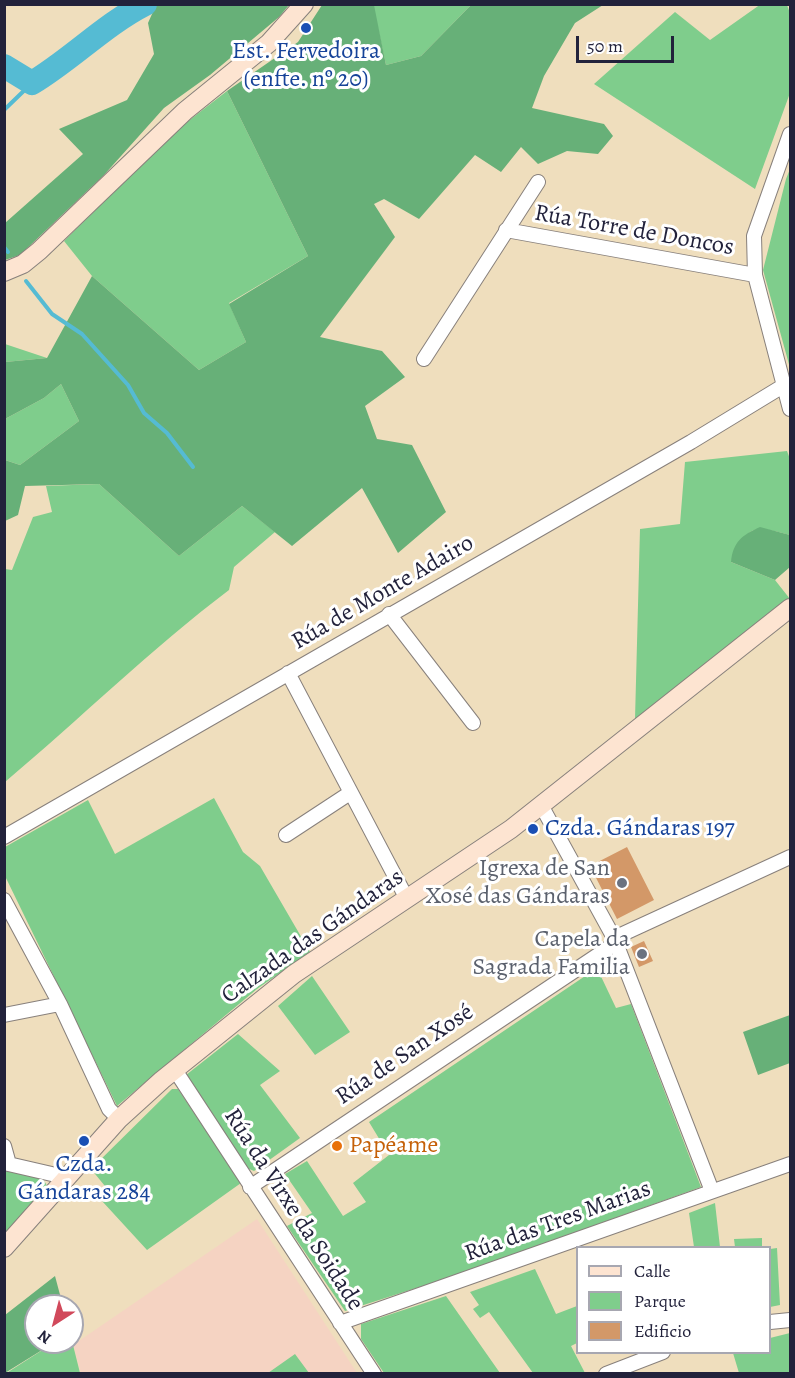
<!DOCTYPE html>
<meta charset="utf-8">
<style>
body{margin:0}
#map{position:relative;width:795px;height:1378px;overflow:hidden;background:#efdebd;font-family:Alegreya,serif}
canvas{display:block}
.frame{position:absolute;inset:0;border:6px solid #22223b;pointer-events:none}
.legend{position:absolute;left:576px;top:1246px;width:195px;height:108px;box-sizing:border-box;background:#fff;border:2px solid #a7a7b1;margin:0;padding:8px 10px;list-style:none;font-size:18px;color:#22223b}
.legend li{display:flex;align-items:center;gap:12px;height:30px}
.legend b{width:30px;border:2px solid #a7a7b1}
.north{position:absolute;left:24px;top:1294px;width:60px;height:60px;box-sizing:border-box;background:#fff;border:2px solid #a7a7b1;border-radius:50%;rotate:216deg;font-size:16px;font-weight:700;line-height:24px;text-align:center;color:#22223b}
.north::after{content:'';display:block;margin:auto;width:21px;height:27px;background:#d1495b;clip-path:polygon(50% 0,100% 100%,50% 72%,0 100%)}
.scale{position:absolute;left:576px;top:36px;width:98px;height:27px;box-sizing:border-box;border:3px solid #22223b;border-top:0;padding-left:8px;font-size:18px;line-height:21px;white-space:nowrap;color:#22223b;-webkit-text-stroke:4px #fff;paint-order:stroke}
</style>
<div id="map">
<canvas width="795" height="1378"></canvas>
<div class="frame"></div>
<ul class="legend">
<li><b style="height:8px;background:#fde4d1"></b>Calle</li>
<li><b style="height:16px;background:#7fcd8c"></b>Parque</li>
<li><b style="height:16px;background:#d39868"></b>Edificio</li>
</ul>
<div class="north">N</div>
<div class="scale">50 m</div>
</div>
<script>
const ctx = document.querySelector('canvas').getContext('2d');
ctx.lineJoin = 'round';
function fill(path, color) {
  ctx.fillStyle = color;
  ctx.fill(path, 'evenodd');
}
function stroke(path, color, width, dash) {
  ctx.strokeStyle = color;
  ctx.lineWidth = width;
  ctx.lineCap = dash ? 'butt' : 'round';
  ctx.setLineDash(dash || []);
  ctx.stroke(path);
}
function drawText(font, color, halo, rows, align = 'center') {
  ctx.font = font + ' Alegreya,serif';
  ctx.lineWidth = 6;
  ctx.setLineDash([]);
  ctx.textBaseline = 'middle';
  ctx.strokeStyle = halo;
  ctx.fillStyle = color;
  for (const [text, x, y, turn = 0] of rows) {
    ctx.save();
    ctx.translate(x, y);
    ctx.rotate((+turn || 0) * Math.PI / 180);
    ctx.textAlign = isNaN(turn) ? turn : align;
    if (halo) ctx.strokeText(text, 0, 0);
    ctx.fillText(text, 0, 0);
    ctx.restore();
  }
}
fill(new Path2D(`
 M257,1219l100,154h-276l-8,-28z`), '#f5d3c2');
fill(new Path2D(`
 M761,4l26,1 3,8v80l-35,96 -161,-105 81,-72 35,28z
 M373,5l1,-1 97,1 -50,51 -35,9z
 M227,91l81,165 -79,47 17,39 -47,28 -107,-94 -28,-35 114,-112z
 M790,169v199l-27,-98 23,-91z
 M5,344l42,14 -42,4z
 M61,384l18,37 -59,44 -15,-5v-41l39,-21z
 M787,451l3,8v76c-41,-11 -39,-10 -59,27l44,18 15,19 -155,120 5,-190 40,-5 5,-62z
 M99,484l80,72 63,-50 33,26 -41,35 -5,23c-78,59 -149,129 -224,192v-213l7,1 21,-53 19,-5 -6,-26z
 M214,798l29,54 17,14 50,86 -53,37 -140,117 -112,-230v-29l83,-47 27,54z
 M597,968l19,40 15,-4 70,183 -238,86 -118,38 -58,-85 25,-13 -27,-39 22,-13 36,55 23,-14 -13,-19 36,-28 -20,-33z
 M312,976l38,56 -35,23 -37,-49z
 M238,1034l42,37 -20,14 40,53 -46,33 -7,-3 -61,-93z
 M172,1089h6l63,94 -94,67 -45,-49 7,-10 -18,-22z
 M5,1165c16,5 37,6 43,23l-43,48z
 M715,1203l5,44h-26l-5,-34z
 M762,1238v9h-27l-1,-8z
 M777,1248l3,57 -10,2v-58z
 M535,1269l21,45 21,-8v37l-6,3 14,27h-52l-44,-61 -9,6 -7,-9 6,-4 -9,-13z
 M446,1296l54,77h-116l-23,-34v-15z
 M790,1333v40h-51l-6,-20 37,-1v-14z
 M55,1342h12l6,3 7,28 -75,1z
 M295,1354l14,19h-41z`), '#7fcd8c');
fill(new Path2D(`
 M156,5h133l-10,12 -69,58 -46,33 -60,67 -84,80 -15,5v-37l78,-69 -24,-25 68,-29 27,-46 -6,-31z
 M322,5h52l12,60 35,-9 50,-51h132l-28,18 -31,53 -12,32 72,16 9,12 -15,18 -31,-3 -29,13 -17,-17 -20,25 -26,-17 -56,64 -35,-20 -10,5 21,33 -75,100 62,14 23,26 -40,29 12,33 35,6 34,67 -48,41 -36,-65 -70,58 -50,-40 -63,50 -80,-72 -74,2 -7,29 -13,6v-61l15,5 59,-44 -18,-37 -17,14 -39,21v-57l42,-4 45,-82 107,94 47,-28 -17,-38 79,-48 -81,-165 71,-49z
 M760,527l30,8v32l-15,13 -44,-18c2,-20 11,-27 29,-35z
 M790,1015v48l-32,12 -15,-43z
 M55,1276l8,30h-27v36h19l-50,31v-58z`), '#67b078');
stroke(new Path2D(`
 M4,110l28,-27
 M4,247l4,5
 M26,281l26,33 30,20 46,51 16,28 23,20 26,34`), '#55bbd3', 4);
stroke(new Path2D(`
 M4,66l28,17c40,-24 72,-58 113,-79`), '#55bbd3', 24);
fill(new Path2D(`
 M627,847l27,53 -37,19 -27,-53z
 M644,941l9,20 -14,6 -8,-20z`), '#d39868');
const street = new Path2D(`
 M790,134l-36,102 1,39 35,134
 M506,230l249,45
 M424,359l114,-177
 M389,614l84,109
 M288,673l119,226
 M541,805l73,133 98,253
 M286,835l64,-42
 M4,837l687,-395 92,-56
 M4,900l56,104 49,105 10,10
 M614,938l176,-81
 M4,1015l56,-11
 M175,1070l199,304
 M4,1146l5,18
 M4,1163l52,12 9,5
 M250,1187l366,-244
 M770,1322l20,-2
 M340,1323l450,-159
 M606,1374l57,-22`);
const secondary = new Path2D(`
 M4,272l19,-8 16,-13 146,-140 84,-68 35,-39
 M4,1248l115,-129 43,-39 132,-106 217,-145 279,-221`);
stroke(street, '#88807c', 16);
stroke(secondary, '#88807c', 20);
stroke(street, '#fff', 14);
stroke(secondary, '#fde4d1', 18);
for (const [x, y, r, color] of [
 [306,28,6,"#1a4fb4"],
 [533,829,6,"#1a4fb4"],
 [622,883,6,"#6b7280"],
 [642,954,6,"#6b7280"],
 [84,1141,6,"#1a4fb4"],
 [337,1146,6,"#e8710a"]
]) {
  const dot = new Path2D();
  dot.arc(x, y, r, 0, 2 * Math.PI);
  ctx.fillStyle = color;
  ctx.fill(dot);
  stroke(dot, '#fff', 2);
}
drawText('24px', '#164399', '#fff', [
 ["Est. Fervedoira",306,52],
 ["(enfte. nº 20)",306,80],
 ["Czda. Gándaras 197",545,829,"left"],
 ["Czda.",84,1165],
 ["Gándaras 284",84,1193]
]);
drawText('24px', '#22223b', '#fff', [
 ["Rúa Torre de Doncos",634,231,10],
 ["Rúa de Monte Adairo",383,593,-30],
 ["Calzada das Gándaras",313,937,-35],
 ["Rúa de San Xosé",405,1055,-34],
 ["Rúa da Virxe da Soidade",293,1210,57],
 ["Rúa das Tres Marias",558,1222,-20]
]);
drawText('24px', '#5b616d', '#fff', [
 ["Igrexa de San",610,869],
 ["Xosé das Gándaras",610,897],
 ["Capela da",630,940],
 ["Sagrada Familia",630,968]
], 'right');
drawText('24px', '#c56008', '#fff', [
 ["Papéame",349,1146]
], 'left');
</script>
